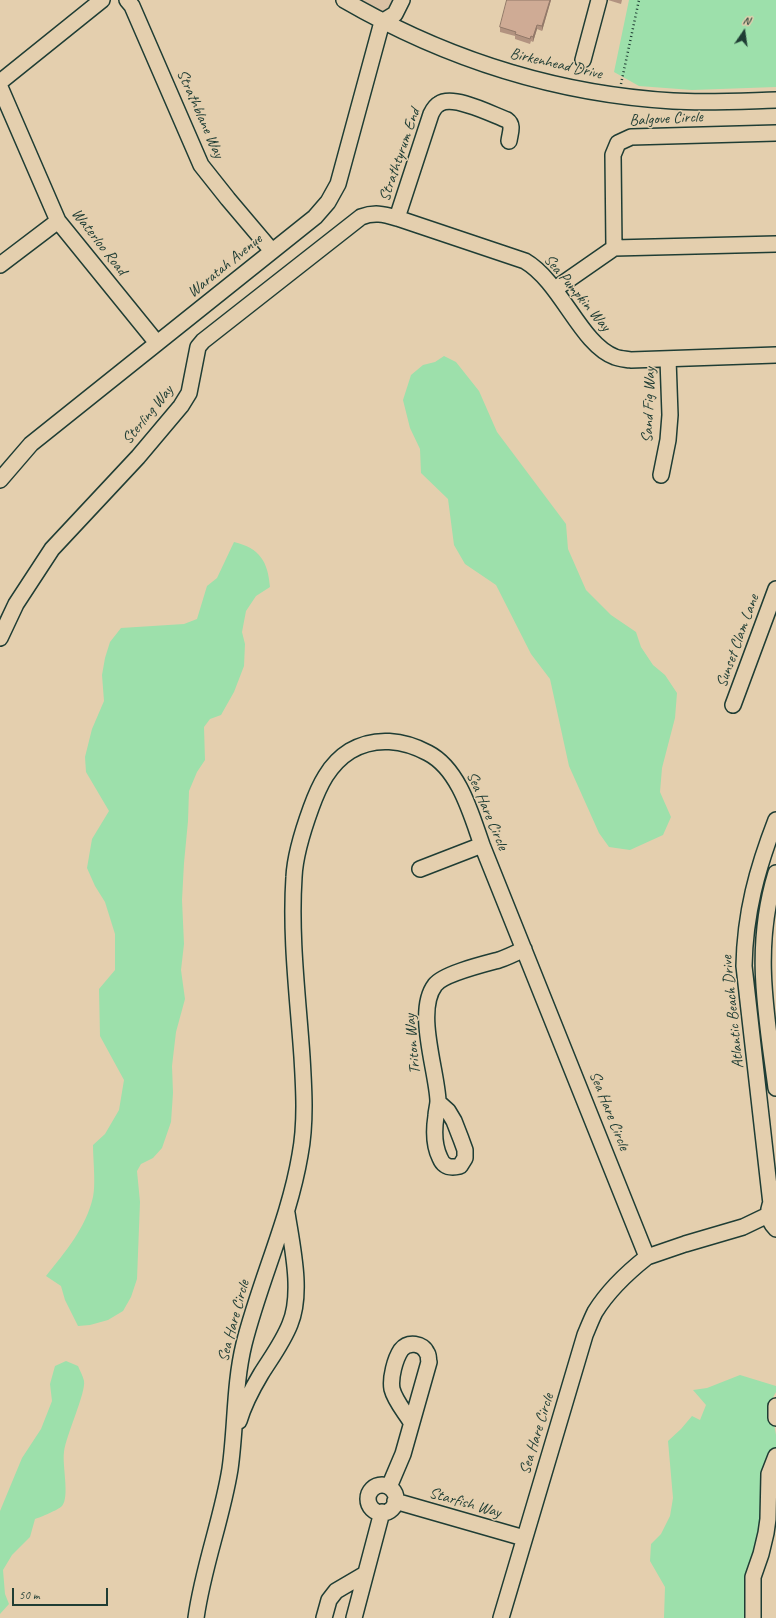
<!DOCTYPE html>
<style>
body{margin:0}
#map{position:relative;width:776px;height:1618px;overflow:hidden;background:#e4cfae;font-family:Caveat,sans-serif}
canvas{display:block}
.north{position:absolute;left:724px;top:12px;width:40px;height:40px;-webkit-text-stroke:3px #e4cfae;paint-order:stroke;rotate:13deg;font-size:11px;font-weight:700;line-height:16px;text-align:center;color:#1f3d34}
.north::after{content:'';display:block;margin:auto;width:14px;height:18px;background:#1f3d34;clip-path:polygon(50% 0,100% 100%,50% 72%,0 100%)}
.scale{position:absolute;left:12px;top:1588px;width:96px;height:18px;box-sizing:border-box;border:2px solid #1f3d34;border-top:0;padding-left:5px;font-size:12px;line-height:14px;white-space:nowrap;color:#1f3d34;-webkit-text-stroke:3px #e4cfae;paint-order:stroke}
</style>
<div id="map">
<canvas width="776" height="1618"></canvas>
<div class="north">N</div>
<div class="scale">50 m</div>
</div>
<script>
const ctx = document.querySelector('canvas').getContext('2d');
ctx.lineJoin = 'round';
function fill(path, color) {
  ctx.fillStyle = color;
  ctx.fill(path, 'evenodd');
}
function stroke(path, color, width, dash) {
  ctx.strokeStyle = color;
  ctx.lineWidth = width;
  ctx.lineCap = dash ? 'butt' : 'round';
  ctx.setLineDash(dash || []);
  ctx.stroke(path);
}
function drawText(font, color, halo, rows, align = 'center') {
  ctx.font = font + ' Caveat,sans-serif';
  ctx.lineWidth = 3;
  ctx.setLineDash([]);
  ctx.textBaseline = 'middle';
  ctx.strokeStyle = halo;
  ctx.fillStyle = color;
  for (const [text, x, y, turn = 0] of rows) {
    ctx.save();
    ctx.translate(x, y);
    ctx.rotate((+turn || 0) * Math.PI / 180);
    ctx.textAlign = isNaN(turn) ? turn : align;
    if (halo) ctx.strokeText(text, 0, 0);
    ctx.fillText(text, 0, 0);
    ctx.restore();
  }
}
fill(new Path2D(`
 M344,0h50l-12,22z`), '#dac1a4');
fill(new Path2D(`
 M629,0h147v87l-84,3 -53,-4 -25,-14z
 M444,356l12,6 23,29 18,41 69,92 2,25 18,41 25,25 25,17 5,15 12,18 12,10 12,18 -2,25 -13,50 -2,24 11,25 -8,18 -33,15 -21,-3 -10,-14 -30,-67 -19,-87 -19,-25 -35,-69 -31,-21 -11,-19 -6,-46 -27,-26 -1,-24 -10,-21 -7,-28 8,-25 12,-10 12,-3z
 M234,542c26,6 34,20 36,45l-14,9 -10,15 -4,21 3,12 -1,22 -10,26 -13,23 -11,4 -6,8 1,33 -8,12 -8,19 -1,30 -4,42 -2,37 2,44 -3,26 4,29 -9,33 -4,34 1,27 -2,29 -9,26 -9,10 -12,6 -4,7 3,31 -3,77 -6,18 -8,14 -15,9 -18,5 -12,1 -13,-26 -4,-14 -15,-10c19,-24 40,-48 47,-79 3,-12 0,-38 0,-52l12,-11 14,-24 5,-30 -24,-44 -1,-47 16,-19v-36l-10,-32 -10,-16 -8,-18 5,-29 17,-28 -23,-39 -1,-15 7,-28 12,-28 -2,-26 3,-17 5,-16 11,-14 63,-4 13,-5 10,-33 10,-8z
 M66,1361l12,5c2,5 5,10 6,15 2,12 -18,54 -20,71 -2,13 6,45 -2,54 -4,4 -21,11 -27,13l-5,18 -18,18 -9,15 2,24 4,10 -9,10v-103l22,-53 19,-29 11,-28 -2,-17 5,-18z
 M740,1375l36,11v6l-6,11 6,32v30l-10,55 -18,49 2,31 -1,18h-85l1,-31 -15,-26 1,-17 10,-10 9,-18 3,-18 -5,-57 13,-12 11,-13 8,4 6,-15 -13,-15 14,-2z`), '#9de0ab');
const minor = new Path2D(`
 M127,0l5,6 69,159 27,34 44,52
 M344,0c102,59 211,94 329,101 34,2 69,0 103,-1
 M382,22l13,-8 7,-14
 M583,60l16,-60
 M0,82l102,-82
 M0,87l58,134 99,122
 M397,218l34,-104c2,-4 4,-8 8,-10 14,-10 52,10 68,16 7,5 3,13 2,21
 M614,248l-1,-93 5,-12 13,-6 145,-4
 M0,265l58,-44
 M555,289l59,-41 162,-4
 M661,475l7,-35 2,-25 -2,-56
 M0,480l31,-36 284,-227 13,-15 10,-18 44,-162
 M0,638l16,-34 36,-55 86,-92 43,-51 8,-13 9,-46 5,-6 158,-124c13,-5 22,-3 36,1l128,43c36,21 56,84 90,96 5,2 11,2 16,3l145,-5
 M733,705l43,-116
 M420,869l62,-24
 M776,873c-23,75 -10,139 0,215
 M438,1102l10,9 6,10 7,18 4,11v8l-5,8c-9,2 -16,2 -20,-8 -6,-12 -6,-29 -4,-42 0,-5 2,-10 2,-15 -1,-30 -23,-90 -3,-116 8,-11 49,-21 64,-25 9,-3 17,-7 25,-11
 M771,1204l-27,-238c1,-53 13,-97 32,-146
 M770,1205c-3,9 -1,17 6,24
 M776,1406v12
 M239,1421c5,-17 13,-32 22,-47 10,-16 22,-32 29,-50 13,-31 2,-78 -3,-111
 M368 1499a14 14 0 1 1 28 0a14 14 0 1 1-28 0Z
 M389,1487l14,-33 26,-92c-1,-3 0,-7 -2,-9 -4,-10 -19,-12 -26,-3 -6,9 -11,28 -9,39 3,12 13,23 19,33
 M395,1501l129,37
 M196,1618c7,-51 26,-99 34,-149 6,-42 4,-84 14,-125 16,-64 45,-124 56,-189 6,-32 4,-65 2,-98 -4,-59 -12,-120 -8,-180 1,-23 9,-47 17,-69 8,-22 18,-44 39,-57 25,-15 54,-11 78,2 31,16 43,61 54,92l165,412 38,-13 58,-17 25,-12
 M324,1618l5,-18 7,-9 29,-17
 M354,1618l28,-106
 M501,1618l84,-283c3,-7 6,-15 10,-23 13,-21 33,-40 52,-55
 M753,1618v-41l8,-23 5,-21 2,-14 1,-45 7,-18`);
stroke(minor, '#1f3d34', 18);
stroke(new Path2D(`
 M621,84l18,-84`), '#1f3d34', 2.5, [1, 3]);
stroke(minor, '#e4cfae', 15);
fill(new Path2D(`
 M551,0l-9,31 -5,-2 -4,13 -2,-1 -1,3 -15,-5v-3l-15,-4v-5z
 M608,0h14l-1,4z`), '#b29380');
fill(new Path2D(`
 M550,0h1l-9,31v-5z
 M537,25v4l-4,13v-5z`), '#917868');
const building = new Path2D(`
 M507,0h43l-8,26 -5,-1 -4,12 -2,-1 -1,3 -15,-5 1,-2 -16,-5z`);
fill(building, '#cfab95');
stroke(building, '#917868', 1);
drawText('16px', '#1f3d34', '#e4cfae', [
 ["Birkenhead Drive",556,64,13],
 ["Strathblane Way",200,114,66],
 ["Balgove Circle",666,119,-3],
 ["Strathtyrum End",400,155,-71],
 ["Waterloo Road",99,242,52],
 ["Waratah Avenue",225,266,-39],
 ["Sea Pumpkin Way",577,293,50],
 ["Sand Fig Way",649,405,-88],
 ["Sterling Way",148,415,-51],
 ["Sunset Clam Lane",738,641,-70],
 ["Sea Hare Circle",487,811,67],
 ["Atlantic Beach Drive",733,1012,-96],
 ["Triton Way",413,1044,-95],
 ["Sea Hare Circle",609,1111,68],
 ["Sea Hare Circle",234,1321,-75],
 ["Sea Hare Circle",537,1434,-73],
 ["Starfish Way",465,1503,16]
]);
</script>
